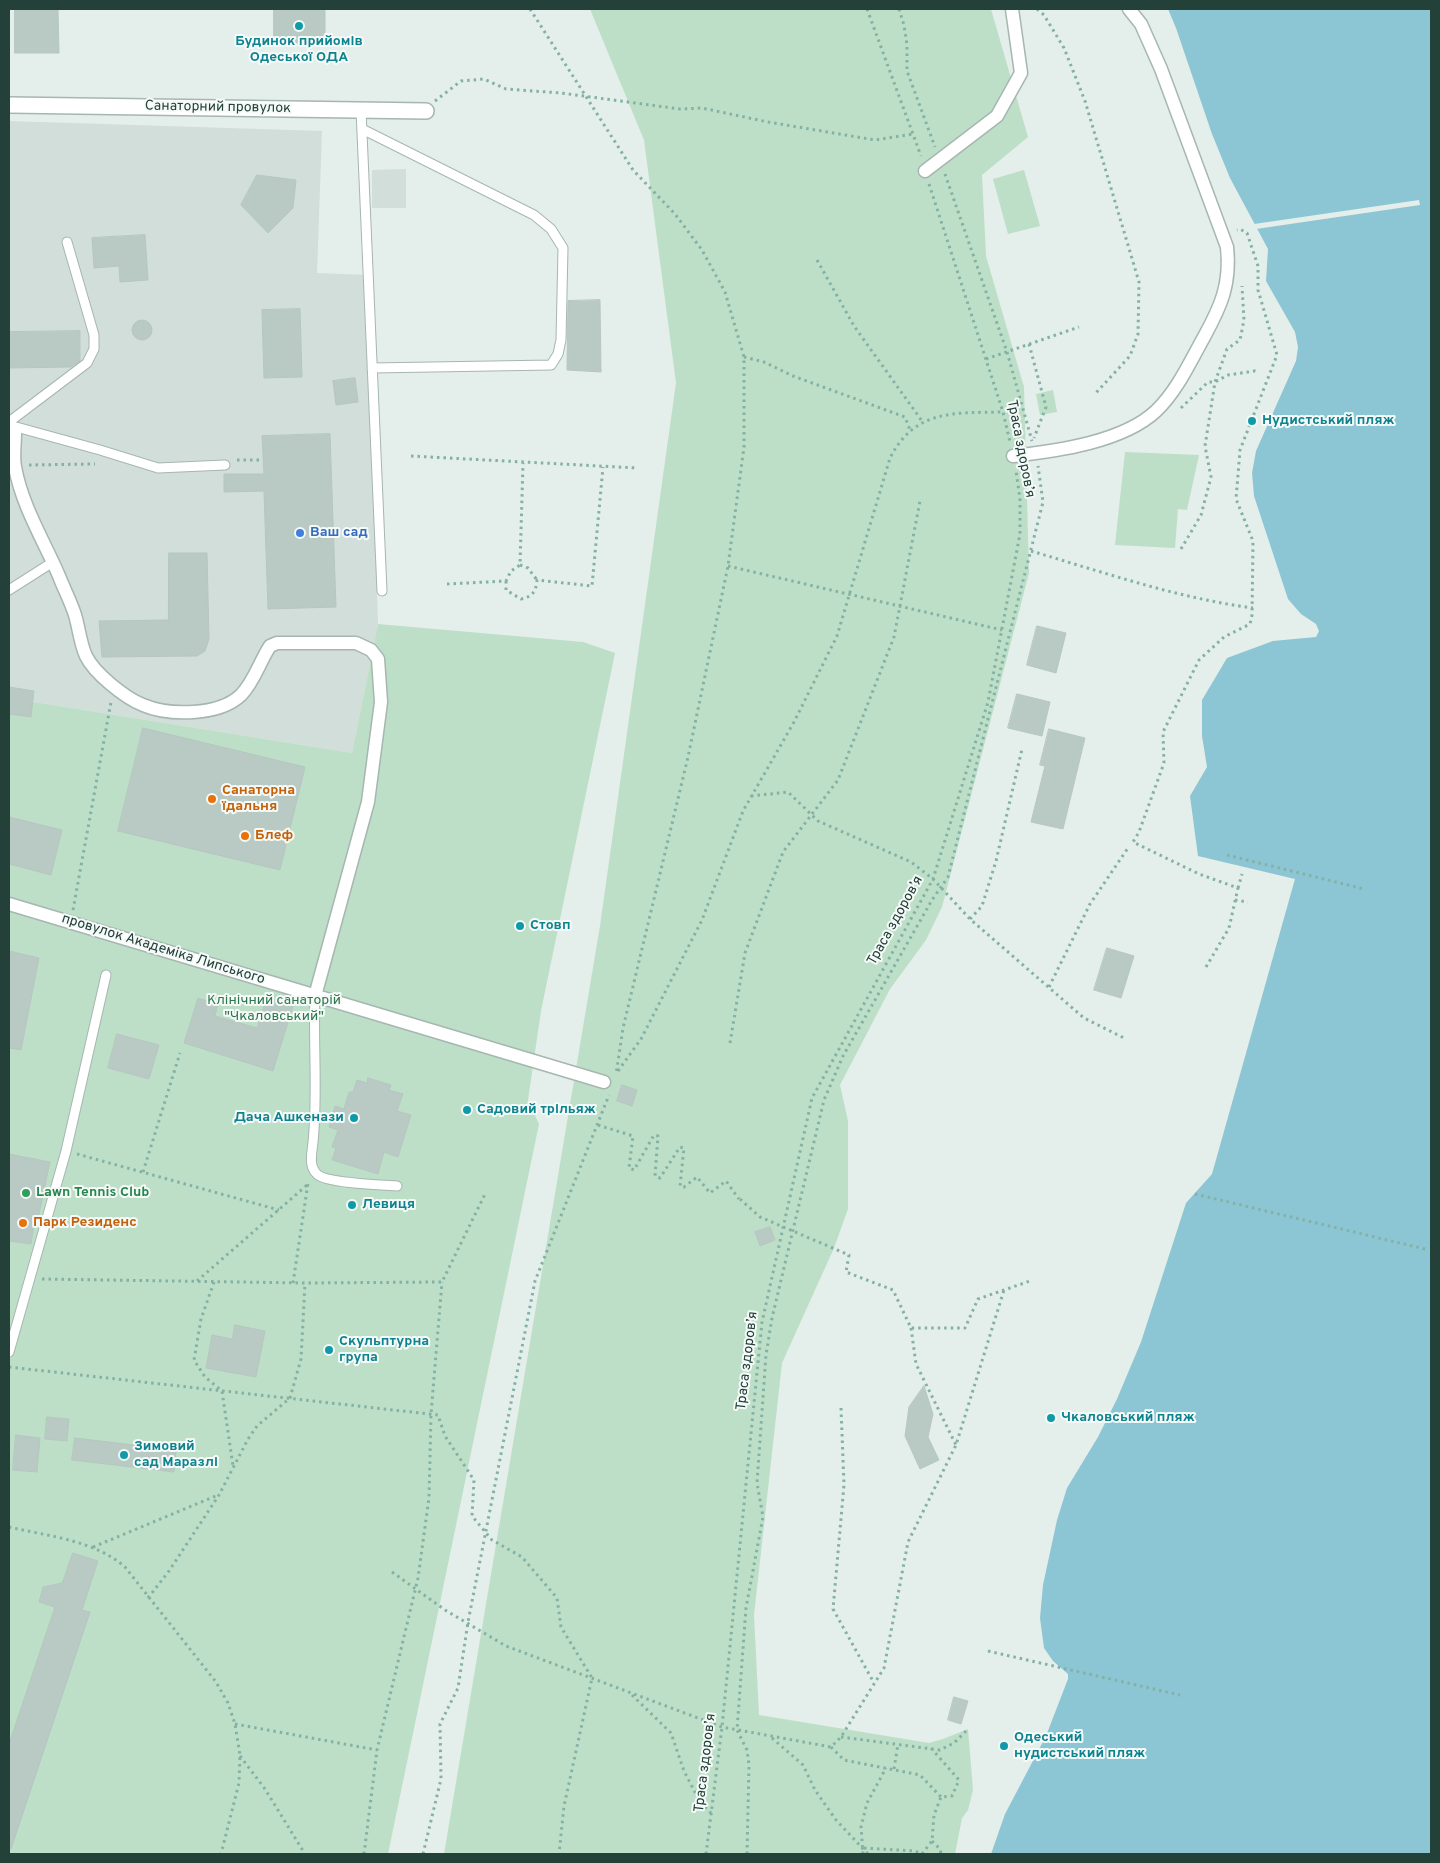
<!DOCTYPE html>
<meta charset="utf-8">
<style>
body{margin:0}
#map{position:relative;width:1440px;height:1863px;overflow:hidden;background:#e4eeea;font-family:Overpass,sans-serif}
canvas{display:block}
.frame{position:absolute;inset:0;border:10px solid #234039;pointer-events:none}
</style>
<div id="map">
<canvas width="1440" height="1863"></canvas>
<div class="frame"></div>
</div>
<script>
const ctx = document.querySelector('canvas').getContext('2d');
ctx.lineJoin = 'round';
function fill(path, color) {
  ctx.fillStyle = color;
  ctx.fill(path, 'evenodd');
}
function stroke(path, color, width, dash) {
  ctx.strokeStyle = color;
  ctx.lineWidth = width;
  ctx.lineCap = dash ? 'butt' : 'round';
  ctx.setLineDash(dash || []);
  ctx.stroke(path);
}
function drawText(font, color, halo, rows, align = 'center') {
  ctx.font = font + ' Overpass,sans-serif';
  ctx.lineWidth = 4;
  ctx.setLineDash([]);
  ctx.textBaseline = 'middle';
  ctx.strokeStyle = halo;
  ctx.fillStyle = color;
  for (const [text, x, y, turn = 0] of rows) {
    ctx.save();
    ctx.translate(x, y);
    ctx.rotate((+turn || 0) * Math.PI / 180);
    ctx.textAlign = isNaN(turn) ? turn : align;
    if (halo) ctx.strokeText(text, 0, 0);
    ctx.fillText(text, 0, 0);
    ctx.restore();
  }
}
fill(new Path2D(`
 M9,121l313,10 -5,142 51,2 10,349 -26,129 -343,-55z
 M406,169v39h-34v-38z`), '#d2ded9');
fill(new Path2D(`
 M590,9h401l37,128 -46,38 4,81 38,131 5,186 -87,334 -16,33 -36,49 -50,96 8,36v88l-14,39 -52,115 -28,252 5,100 170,28 14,-4 25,-10 5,61 -5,20 -6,8 -7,36h-511l156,-928 76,-543 -32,-243z
 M1024,170l16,56 -32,8 -15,-55z
 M1053,390l4,22 -17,3 -4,-21z
 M1125,452l74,3 -12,55 -9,-1 -3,39 -60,-3z
 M378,624l205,18 32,11 -74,358 -13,89 11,24 -151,730h-379v-1156l343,55z`), '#bddfc7');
fill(new Path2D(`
 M1168,9h263v1845h-440l14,-40 41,-78 22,-57v-5l-15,-13 -9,-13 -4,-30 3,-33 14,-65 10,-32 31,-51 19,-38 24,-57 45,-139 26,-29 83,-295 -97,-23 -8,-60 17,-29 -5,-31v-36l25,-42 46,-17 43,-4 3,-6 -3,-7 -15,-10 -13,-15 -34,-103 -2,-23 4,-22 40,-90 2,-14 -3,-15 -29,-51 2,-32 -38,-71 -18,-44 -36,-106z`), '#8cc5d3');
fill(new Path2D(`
 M1419,200l1,5 -164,24 -2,-5z`), '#e4eeea');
const building = new Path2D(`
 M15,9h43l1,44h-44z
 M274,9h51v34h-51z
 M257,175l39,5 -3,28 -25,25 -27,-28z
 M145,235l3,45 -28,2 -1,-16 -25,2 -2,-30z
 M600,300l1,72 -34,-2 1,-69z
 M300,309l2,68 -38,1 -2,-68z
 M132 330a10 10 0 1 1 20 0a10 10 0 1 1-20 0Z
 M80,331v30l-9,6 -62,1v-36z
 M355,378l3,24 -22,3 -3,-24z
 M330,434l6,173 -68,2 -4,-118 -40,1v-18h40l-2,-38z
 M169,553h38l2,86 -4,12 -8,5 -95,1 -3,-36 69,-1z
 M1037,626l29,7 -10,40 -29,-8z
 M9,687l25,4 -3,26 -22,-3z
 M1017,694l33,8 -8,34 -34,-8z
 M143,728l162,39 -25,103 -162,-39z
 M1049,729l36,9 -22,91 -32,-7 14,-56 -5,-1z
 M9,817l53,13 -11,45 -42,-11z
 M1107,948l27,8 -13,42 -27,-8z
 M9,951l30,7 -18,92 -12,-2z
 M267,997l26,9 -20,65 -89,-28 14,-45 20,6 -3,12 42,12z
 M117,1034l42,11 -10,34 -41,-11z
 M368,1078l23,7 -2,5 14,4 -6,17 14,4 -13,42 -14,-5 -6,22 -46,-14 4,-12 -4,-1 6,-17 -9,-3 6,-21 9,3 5,-17h4l4,-12 10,3z
 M622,1085l15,5 -5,16 -15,-5z
 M9,1154l41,8 -13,62h-3l-3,20 -22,-3z
 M770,1227l5,13 -15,6 -5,-14z
 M235,1325l30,6 -9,46 -50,-9 6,-33 20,4z
 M924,1386l9,28 -5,23 11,23 -19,9 -15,-33 4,-29z
 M47,1417l22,2 -2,22 -22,-2z
 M16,1435l24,3 -3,34 -24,-2z
 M75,1438l101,12 -2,22 -102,-12z
 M73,1553l25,8 -16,49 8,2 -79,237 -2,-1v-104l46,-137 -16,-5 4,-15 19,-4z
 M954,1697l14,4 -7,23 -13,-4z`);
fill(building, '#b9c9c3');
stroke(building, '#b6c7c1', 1);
const service = new Path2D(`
 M361,110l21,481
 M362,129l172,86 17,14 12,19 -2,92 -3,14 -7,11 -179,3
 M9,422l78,-59 7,-14v-14l-27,-93
 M9,425l91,25 58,18 67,-3
 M9,590l44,-28
 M315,996c-2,49 3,98 -2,146 -1,11 -5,25 5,33 10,8 64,10 79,11
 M9,1352l57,-201 40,-176`);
const pedestrian = new Path2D(`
 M925,171l72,-55 24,-43 -9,-64
 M9,427l6,6c0,11 -2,24 0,34 7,39 29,74 44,109 5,13 12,26 16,39 4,13 5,28 11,41 8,17 39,42 57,49 26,11 76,11 98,-10 13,-13 19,-34 29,-49l7,-3h79l15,7 7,9 3,43 -13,100 -53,194
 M1013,456c44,-5 110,-14 143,-45 21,-20 34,-49 48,-74 17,-31 27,-53 23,-90l-66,-178 -20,-45 -12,-15
 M9,904l595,178`);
const minor = new Path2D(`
 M9,105l417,6`);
stroke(service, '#a6b6b1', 11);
stroke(pedestrian, '#a6b6b1', 15);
stroke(minor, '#a6b6b1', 18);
stroke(new Path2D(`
 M530,9l103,161 42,44 27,36 23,42 19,65v90l-16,119 -40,191 -65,271 -7,47
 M867,9l54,147
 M899,9l5,16 3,20v26l28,76
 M1037,9l7,6 20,33 21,53 54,181 -1,52 -8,22 -36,39
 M435,101l26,-20 23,-2 22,10 55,4 119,16 22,-1 66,14 107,18 38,-6
 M945,174l62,178 25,89
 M929,184l74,228 7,30
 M817,260l37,66 68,95
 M1029,344l17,63 -12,31
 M744,357l20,5 29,14 112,41 5,13
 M986,359l93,-32
 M1181,408l27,-26h7l13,-7 27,-4 4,2
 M411,456l226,12
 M237,460h26
 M29,465l66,-1
 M1181,549l20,-34 10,-38 -6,-31 10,-64 12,-33 13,-9 4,-20 -2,-34
 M1031,551c72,21 146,47 222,57
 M520,565l8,3 9,12
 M728,566l274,64
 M506,581v9l15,9c11,-2 15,-7 16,-19l55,6 11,-119
 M447,584l59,-3 5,-10 9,-6 3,-102
 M751,796l37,-4 30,29 93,41 22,17 37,40 114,99 40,20
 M1227,855l137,34
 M1238,888l4,-14
 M1235,900l13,2
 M73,910l38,-208
 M970,919l12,-13 14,-45 26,-112
 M1206,967l23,-39 9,-40 -39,-14 -66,-32 6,-10 25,-69 -1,-31 36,-72 25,-23 26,-13 2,-9 1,-74 -17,-42 4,-49 37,-95 -19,-65v-24l-11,-33 -7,-4 -3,1
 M1049,987l41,-83 38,-56
 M730,1043l15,-90 38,-101 55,-72 56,-143 26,-136
 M618,1071l23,-32 61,-119 41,-109 51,-89 43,-86 53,-178c25,-49 64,-45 113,-46
 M598,1125l35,11 -4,32 5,2 20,-35 4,1 -3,40 5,2 20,-31 4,1 -4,38 4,1 13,-10 13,16 16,-12 13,18
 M77,1154l202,56
 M143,1172l37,-119
 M1195,1194l230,55
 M740,1199l20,18 89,38 -3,17 47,18 18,38h54l13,-29 52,-18
 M42,1279l263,4 137,-1 44,-90
 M197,1281l110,-96
 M214,1282l-13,37 -7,41 11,17 17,14 11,75
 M293,1283l15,-100
 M911,1328l5,36 40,81
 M9,1367l429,48 7,21 29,44 -2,36 20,24 30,17 35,41 4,29 31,51 -28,128 -5,48
 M841,1408l3,77 -11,124 41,74
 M9,1527c38,9 85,13 116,40l91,115 12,21 7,21 5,31 -1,28 -18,71
 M93,1547l125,-52
 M392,1572l53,38 61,36 216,81 109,20 10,-10 43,-69 24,-126 48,-97 48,-155
 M148,1598l21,-27 50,-76 29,-56 9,-13 33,-28 11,-39 4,-76
 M988,1651l192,44
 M632,1695l39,38 13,38 16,31 11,11
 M235,1724l142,26
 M841,1737l99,13 14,-7 14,-14
 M772,1738l31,27 12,25 21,30 32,34
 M831,1747l13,13 76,15 21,22
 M240,1756l25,33 40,65
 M894,1769l4,-25
 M932,1841l8,8 1,5
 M864,1848l51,3 7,3
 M364,1854l13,-104 41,-172 11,-80 2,-84 11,-132
 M423,1854l18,-75 -1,-55 18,-36 10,-66 67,-341 74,-186
 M706,1854l16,-127 40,-405 50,-224 121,-219 55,-177 32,-168v-35l-4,-28
 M747,1854l2,-89 -2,-15 -10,-20 9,-122 17,-91 -6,-34 9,-128 6,-37 52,-218 19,-44 89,-156 16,-23 95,-375 -5,-36
 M863,1854l-2,-27 6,-24 19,-35
 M922,1854l10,-13 2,-26 7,-18 11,-1 7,-16 -28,-32`), '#84b1a5', 3, [2.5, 4]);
stroke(service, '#fff', 9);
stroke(pedestrian, '#fff', 12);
stroke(minor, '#fff', 15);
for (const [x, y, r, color] of [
 [299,26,5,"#0f9aa8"],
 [1252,421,5,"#0f9aa8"],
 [300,533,5,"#3f7fe0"],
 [212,799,5,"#e8710a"],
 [245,836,5,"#e8710a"],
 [520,926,5,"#0f9aa8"],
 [467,1110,5,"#0f9aa8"],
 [354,1118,5,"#0f9aa8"],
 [26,1193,5,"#2e9e5b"],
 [352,1205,5,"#0f9aa8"],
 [23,1223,5,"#e8710a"],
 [329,1350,5,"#0f9aa8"],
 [1051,1418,5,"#0f9aa8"],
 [124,1455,5,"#0f9aa8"],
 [1004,1746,5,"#0f9aa8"]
]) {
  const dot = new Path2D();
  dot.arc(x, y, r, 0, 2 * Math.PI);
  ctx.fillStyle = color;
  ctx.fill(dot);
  stroke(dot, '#f5faf8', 2);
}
drawText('bold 14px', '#0d838f', '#f5faf8', [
 ["Будинок прийомів",299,42,"center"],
 ["Одеської ОДА",299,58,"center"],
 ["Нудистський пляж",1262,421],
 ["Стовп",530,926],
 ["Садовий трільяж",477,1110],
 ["Дача Ашкенази",344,1118,"right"],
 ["Левиця",362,1205],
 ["Скульптурна",339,1342],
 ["група",339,1358],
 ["Чкаловський пляж",1061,1418],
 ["Зимовий",134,1447],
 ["сад Маразлі",134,1463],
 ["Одеський",1014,1738],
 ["нудистський пляж",1014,1754]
], 'left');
drawText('14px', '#234039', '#f5faf8', [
 ["Санаторний провулок",218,108,1],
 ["Траса здоров’я",1020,449,79],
 ["Траса здоров’я",896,921,-61],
 ["провулок Академіка Липського",163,950,17],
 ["Траса здоров’я",748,1361,-83],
 ["Траса здоров’я",706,1763,-83]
]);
drawText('bold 14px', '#366cbe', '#f5faf8', [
 ["Ваш сад",310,533]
], 'left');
drawText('bold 14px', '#c56008', '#f5faf8', [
 ["Санаторна",222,791],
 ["їдальня",222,807],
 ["Блеф",255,836],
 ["Парк Резиденс",33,1223]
], 'left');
drawText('14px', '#2d774c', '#f5faf8', [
 ["Клінічний санаторій",274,1001],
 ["\"Чкаловський\"",274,1017]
]);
drawText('bold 14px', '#27864d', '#f5faf8', [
 ["Lawn Tennis Club",36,1193]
], 'left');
</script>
